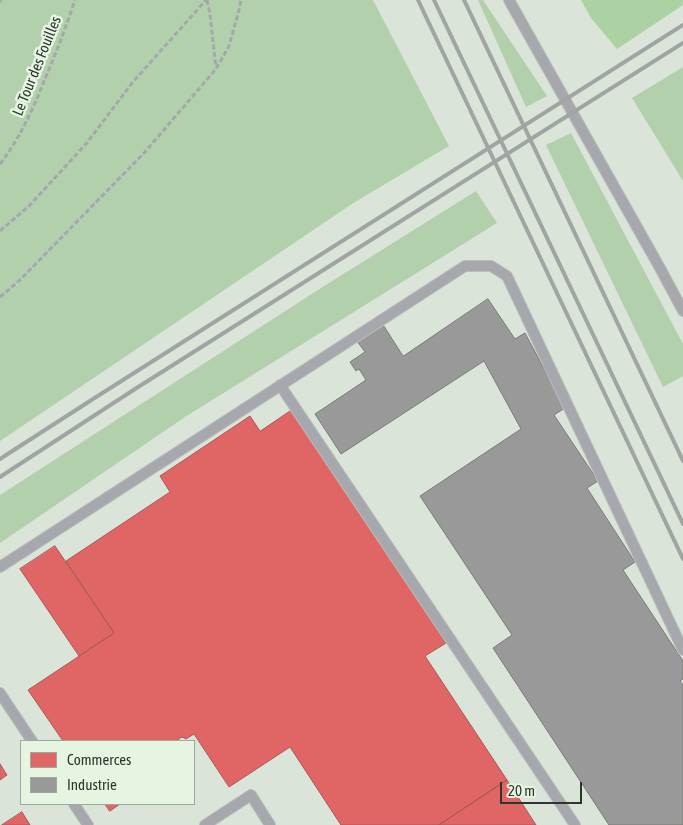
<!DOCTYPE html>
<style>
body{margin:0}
#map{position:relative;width:683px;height:825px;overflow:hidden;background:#dbe4d9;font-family:"Asap Condensed",sans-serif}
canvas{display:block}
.legend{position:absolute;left:20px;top:740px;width:175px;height:65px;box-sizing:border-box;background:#e5f5e1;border:1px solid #9da99a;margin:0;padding:6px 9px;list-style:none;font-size:15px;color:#30362f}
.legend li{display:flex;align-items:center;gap:10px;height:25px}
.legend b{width:25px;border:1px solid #9da99a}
.scale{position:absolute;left:500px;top:782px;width:82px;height:22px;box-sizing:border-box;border:2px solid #30362f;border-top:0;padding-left:6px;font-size:15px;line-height:18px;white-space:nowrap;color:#30362f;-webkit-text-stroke:4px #e5f5e1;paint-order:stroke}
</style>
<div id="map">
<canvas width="683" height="825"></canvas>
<ul class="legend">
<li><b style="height:14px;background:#e06666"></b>Commerces</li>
<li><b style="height:14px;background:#999"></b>Industrie</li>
</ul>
<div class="scale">20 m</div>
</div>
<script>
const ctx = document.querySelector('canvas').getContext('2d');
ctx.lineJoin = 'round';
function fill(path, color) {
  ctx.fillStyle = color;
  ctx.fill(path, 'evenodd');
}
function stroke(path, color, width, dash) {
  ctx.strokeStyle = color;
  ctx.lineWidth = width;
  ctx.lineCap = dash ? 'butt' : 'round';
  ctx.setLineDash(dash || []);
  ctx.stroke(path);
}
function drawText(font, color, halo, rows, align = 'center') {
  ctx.font = font + ' "Asap Condensed",sans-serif';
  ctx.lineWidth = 5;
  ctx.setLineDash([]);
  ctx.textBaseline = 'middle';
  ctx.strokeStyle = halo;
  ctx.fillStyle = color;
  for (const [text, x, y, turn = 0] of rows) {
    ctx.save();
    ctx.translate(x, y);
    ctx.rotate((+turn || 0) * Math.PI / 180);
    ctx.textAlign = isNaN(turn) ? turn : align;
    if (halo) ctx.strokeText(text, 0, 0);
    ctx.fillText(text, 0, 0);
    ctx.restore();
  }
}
fill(new Path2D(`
 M0,0h373l76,146 -94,56 -355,239z
 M478,0h5l64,96 -21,11z
 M683,67v114l-51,-83z
 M571,133l112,211v32l-20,11 -117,-242z
 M476,191l21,32 -312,194 -185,126v-48l321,-207z`), '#b3d0ad');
fill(new Path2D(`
 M581,0h102v5l-66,44 -26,-31z`), '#acd1a3');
const shops = new Path2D(`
 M292,410l154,233 -21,13 82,124 -68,45h-98l-51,-78 -61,40 -35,-53 -8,5 -4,-2 -6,4h-113l-35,-51 86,-57 -48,-72 104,-69 -10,-16 90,-60 10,15z
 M55,546l59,87 -35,23 -59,-87z
 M0,764l7,11 -7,5z
 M507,780l29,45h-97z
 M105,804h15l-10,7z
 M22,812l8,13h-28z`);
fill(shops, '#e06666');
stroke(shops, '#ab5856', 1);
const industry = new Path2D(`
 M488,299l27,40 10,-6 40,75 -11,7 44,66 -11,7 48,74 -12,8 60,91v18l-3,2 3,4v140h-74l-116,-177 19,-13 -92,-139 101,-67 -37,-68 -143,93 -26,-40 51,-34 -7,-11 -3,2 -6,-9 15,-10 -11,-15 26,-17 23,36z`);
fill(industry, '#999');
stroke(industry, '#7a7b79', 1);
const lane = new Path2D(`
 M509,0l151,268 23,43
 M280,385l295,440
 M0,567l465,-301h26l16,10 176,374
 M0,693l32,48
 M74,804l14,21
 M205,825l46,-30 19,30`);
stroke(lane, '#bac0b8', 12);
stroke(new Path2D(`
 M207,0l3,14 6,54
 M0,2l1,-2
 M0,164c20,-26 33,-55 45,-85 11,-26 21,-52 30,-79
 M0,231l29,-25 57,-62 46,-61 74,-83
 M0,297l20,-17 125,-128 71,-83 13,-23 10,-36 2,-10`), '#a5a8a9', 3, [5, 2.5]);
stroke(lane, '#a7a8ae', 10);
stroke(new Path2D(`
 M418,0l265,559
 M434,0l249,524
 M464,0l219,461
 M0,459l93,-60 590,-374
 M0,477l135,-88 548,-346`), '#a0a4a3', 4);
drawText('15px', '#30362f', '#e5f5e1', [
 ["Le Tour des Fouilles",37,66,-68]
]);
</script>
